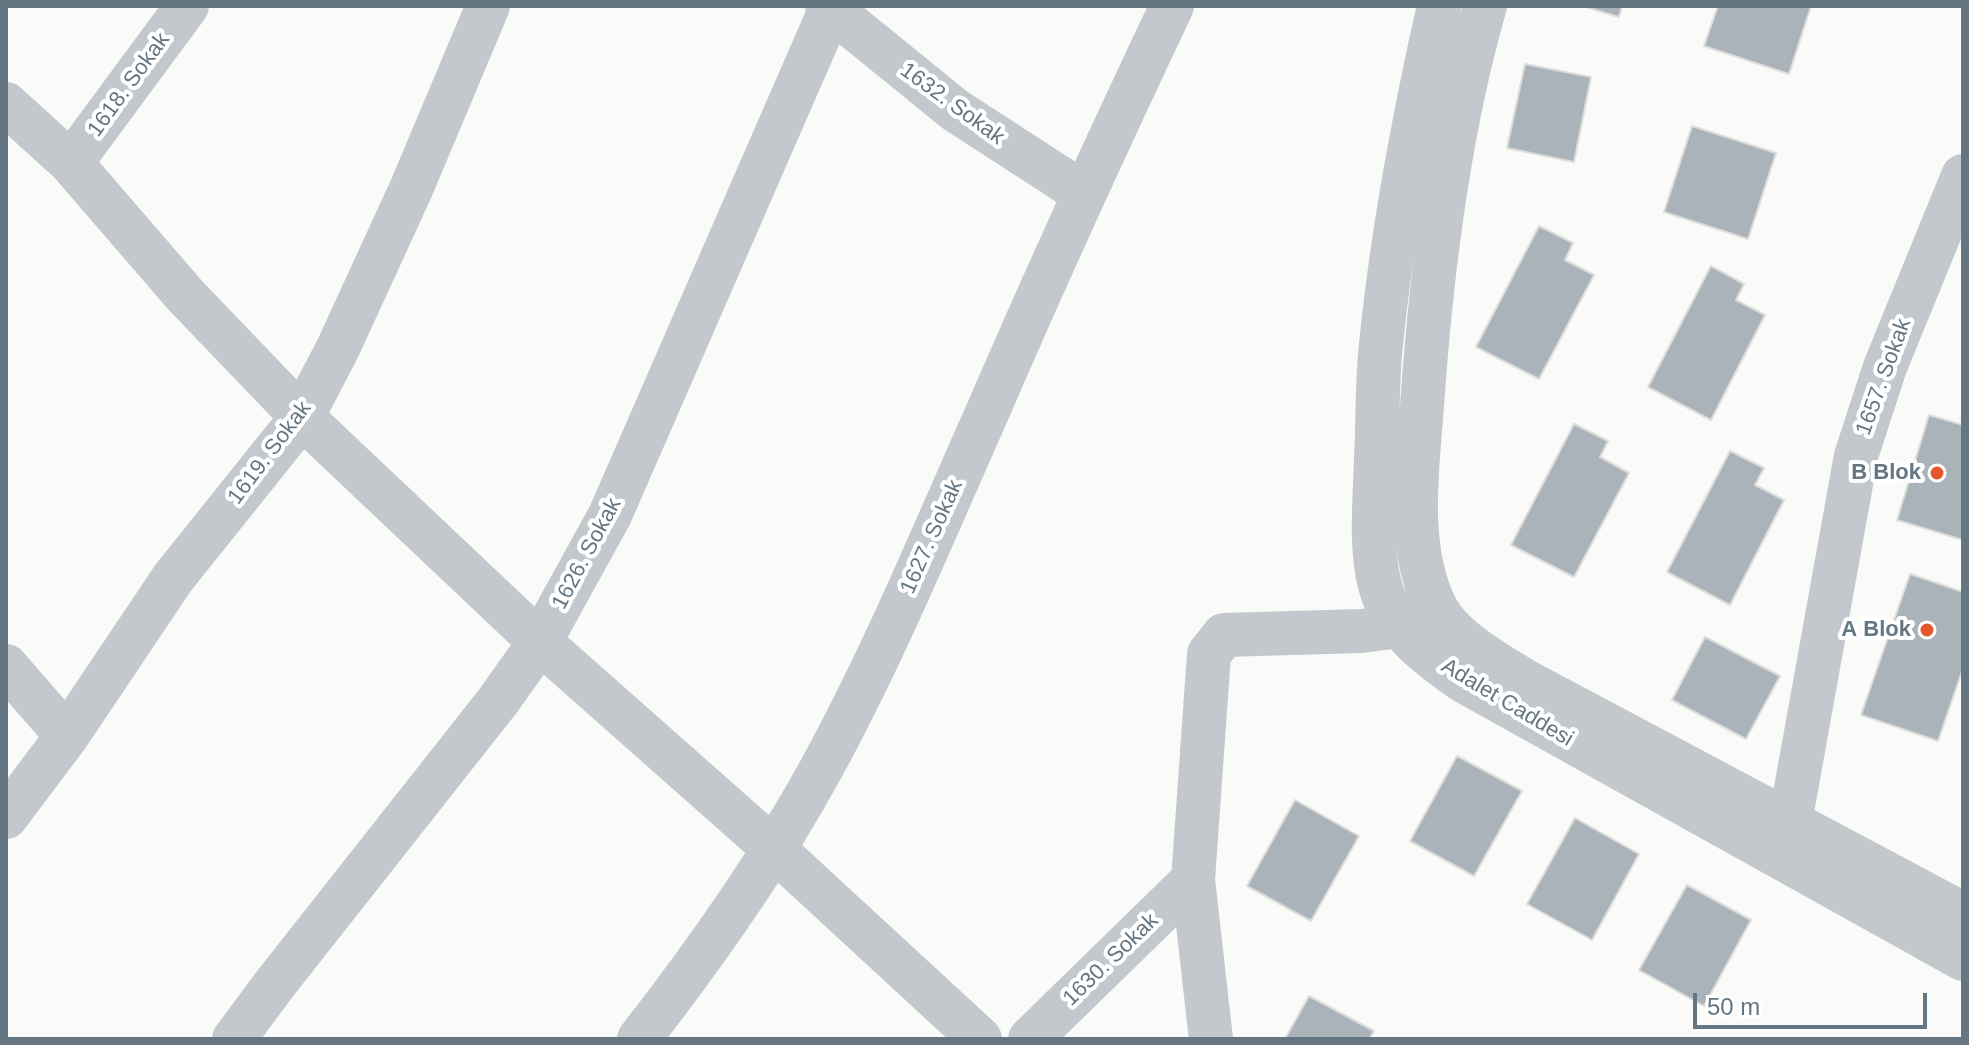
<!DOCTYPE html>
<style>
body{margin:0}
#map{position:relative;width:1969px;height:1045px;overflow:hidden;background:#fafaf8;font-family:Arial,sans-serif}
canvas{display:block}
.frame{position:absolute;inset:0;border:8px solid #657683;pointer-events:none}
.scale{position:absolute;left:1693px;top:993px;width:234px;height:36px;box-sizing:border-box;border:4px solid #657683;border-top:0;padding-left:10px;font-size:24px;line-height:28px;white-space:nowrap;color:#657683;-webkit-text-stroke:6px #fff;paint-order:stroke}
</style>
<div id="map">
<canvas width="1969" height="1045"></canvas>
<div class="frame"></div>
<div class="scale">50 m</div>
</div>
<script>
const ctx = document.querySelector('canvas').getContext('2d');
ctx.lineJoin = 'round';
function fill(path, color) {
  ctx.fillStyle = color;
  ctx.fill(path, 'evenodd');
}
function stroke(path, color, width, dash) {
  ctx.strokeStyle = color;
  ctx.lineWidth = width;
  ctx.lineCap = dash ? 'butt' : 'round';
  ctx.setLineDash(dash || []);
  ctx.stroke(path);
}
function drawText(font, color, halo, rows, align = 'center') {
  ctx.font = font + ' Arial,sans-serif';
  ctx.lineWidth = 8;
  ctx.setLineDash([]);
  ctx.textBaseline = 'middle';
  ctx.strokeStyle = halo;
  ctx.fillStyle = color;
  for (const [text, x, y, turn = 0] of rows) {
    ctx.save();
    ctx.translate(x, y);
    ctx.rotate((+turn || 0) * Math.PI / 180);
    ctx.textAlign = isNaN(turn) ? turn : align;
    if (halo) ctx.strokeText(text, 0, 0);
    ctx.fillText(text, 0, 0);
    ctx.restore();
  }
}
const building = new Path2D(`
 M1583,6h39l-3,11z
 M1718,6h93l-22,68 -85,-28z
 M1525,64l66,13 -17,85 -67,-14z
 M1692,126l84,27 -28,86 -84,-27z
 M1539,226l34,17 -8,17 29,15 -55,104 -63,-32z
 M1711,266l33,18 -8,16 29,15 -54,105 -63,-33z
 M1929,415l34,10v115l-66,-20z
 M1574,424l34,17 -8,16 29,16 -55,104 -63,-32z
 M1730,451l34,17 -9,17 29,15 -54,105 -63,-33z
 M1910,574l53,18v76l-25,73 -77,-26z
 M1705,637l75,39 -34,63 -74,-39z
 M1457,756l65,35 -48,85 -64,-35z
 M1295,800l64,36 -48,85 -64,-35z
 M1575,818l64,36 -47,86 -65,-36z
 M1687,885l64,35 -47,86 -65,-36z
 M1309,996l65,35 -5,8h-84z`);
fill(building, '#aab3b9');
stroke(building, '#dcdcda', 2);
stroke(new Path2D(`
 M827,6l128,104 128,83
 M1439,6c-26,115 -48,231 -59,349 -3,34 -2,69 -4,103 -1,40 -7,96 6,134 14,41 47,64 80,88l501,279
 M1485,6c-37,128 -54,268 -63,400 -5,65 -16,142 14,202 16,31 60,55 89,73l438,233
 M6,104l65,59 114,132 117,122 238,225 234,207 206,190
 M71,163l116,-157
 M6,666l61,70
 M6,817l61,-81 106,-158 129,-161 36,-69 73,-159 77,-183
 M1790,822l66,-366 29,-89 78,-191
 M234,1039l40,-54 224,-284 42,-59 70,-127 222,-509
 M639,1039c67,-86 130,-175 182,-270 63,-115 113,-237 166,-356 59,-137 121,-272 185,-407
 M1030,1039l163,-159
 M1211,1039l-18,-159 16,-226 15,-19 137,-4 39,-5`), '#c3c8cc', 44);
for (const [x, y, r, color] of [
 [1937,473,8,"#e4572e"],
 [1927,630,8,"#e4572e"]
]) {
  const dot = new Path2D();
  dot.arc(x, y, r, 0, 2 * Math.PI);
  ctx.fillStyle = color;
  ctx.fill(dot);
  stroke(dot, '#fff', 3);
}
drawText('22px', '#657683', '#fff', [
 ["1618. Sokak",129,85,-54],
 ["1632. Sokak",952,104,36],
 ["1657. Sokak",1884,377,-70],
 ["1619. Sokak",270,453,-53],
 ["1627. Sokak",932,537,-66],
 ["1626. Sokak",587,554,-62],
 ["Adalet Caddesi",1507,703,31],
 ["1630. Sokak",1111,960,-44]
]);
drawText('bold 22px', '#657683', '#fff', [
 ["B Blok",1921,473],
 ["A Blok",1911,630]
], 'right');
</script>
